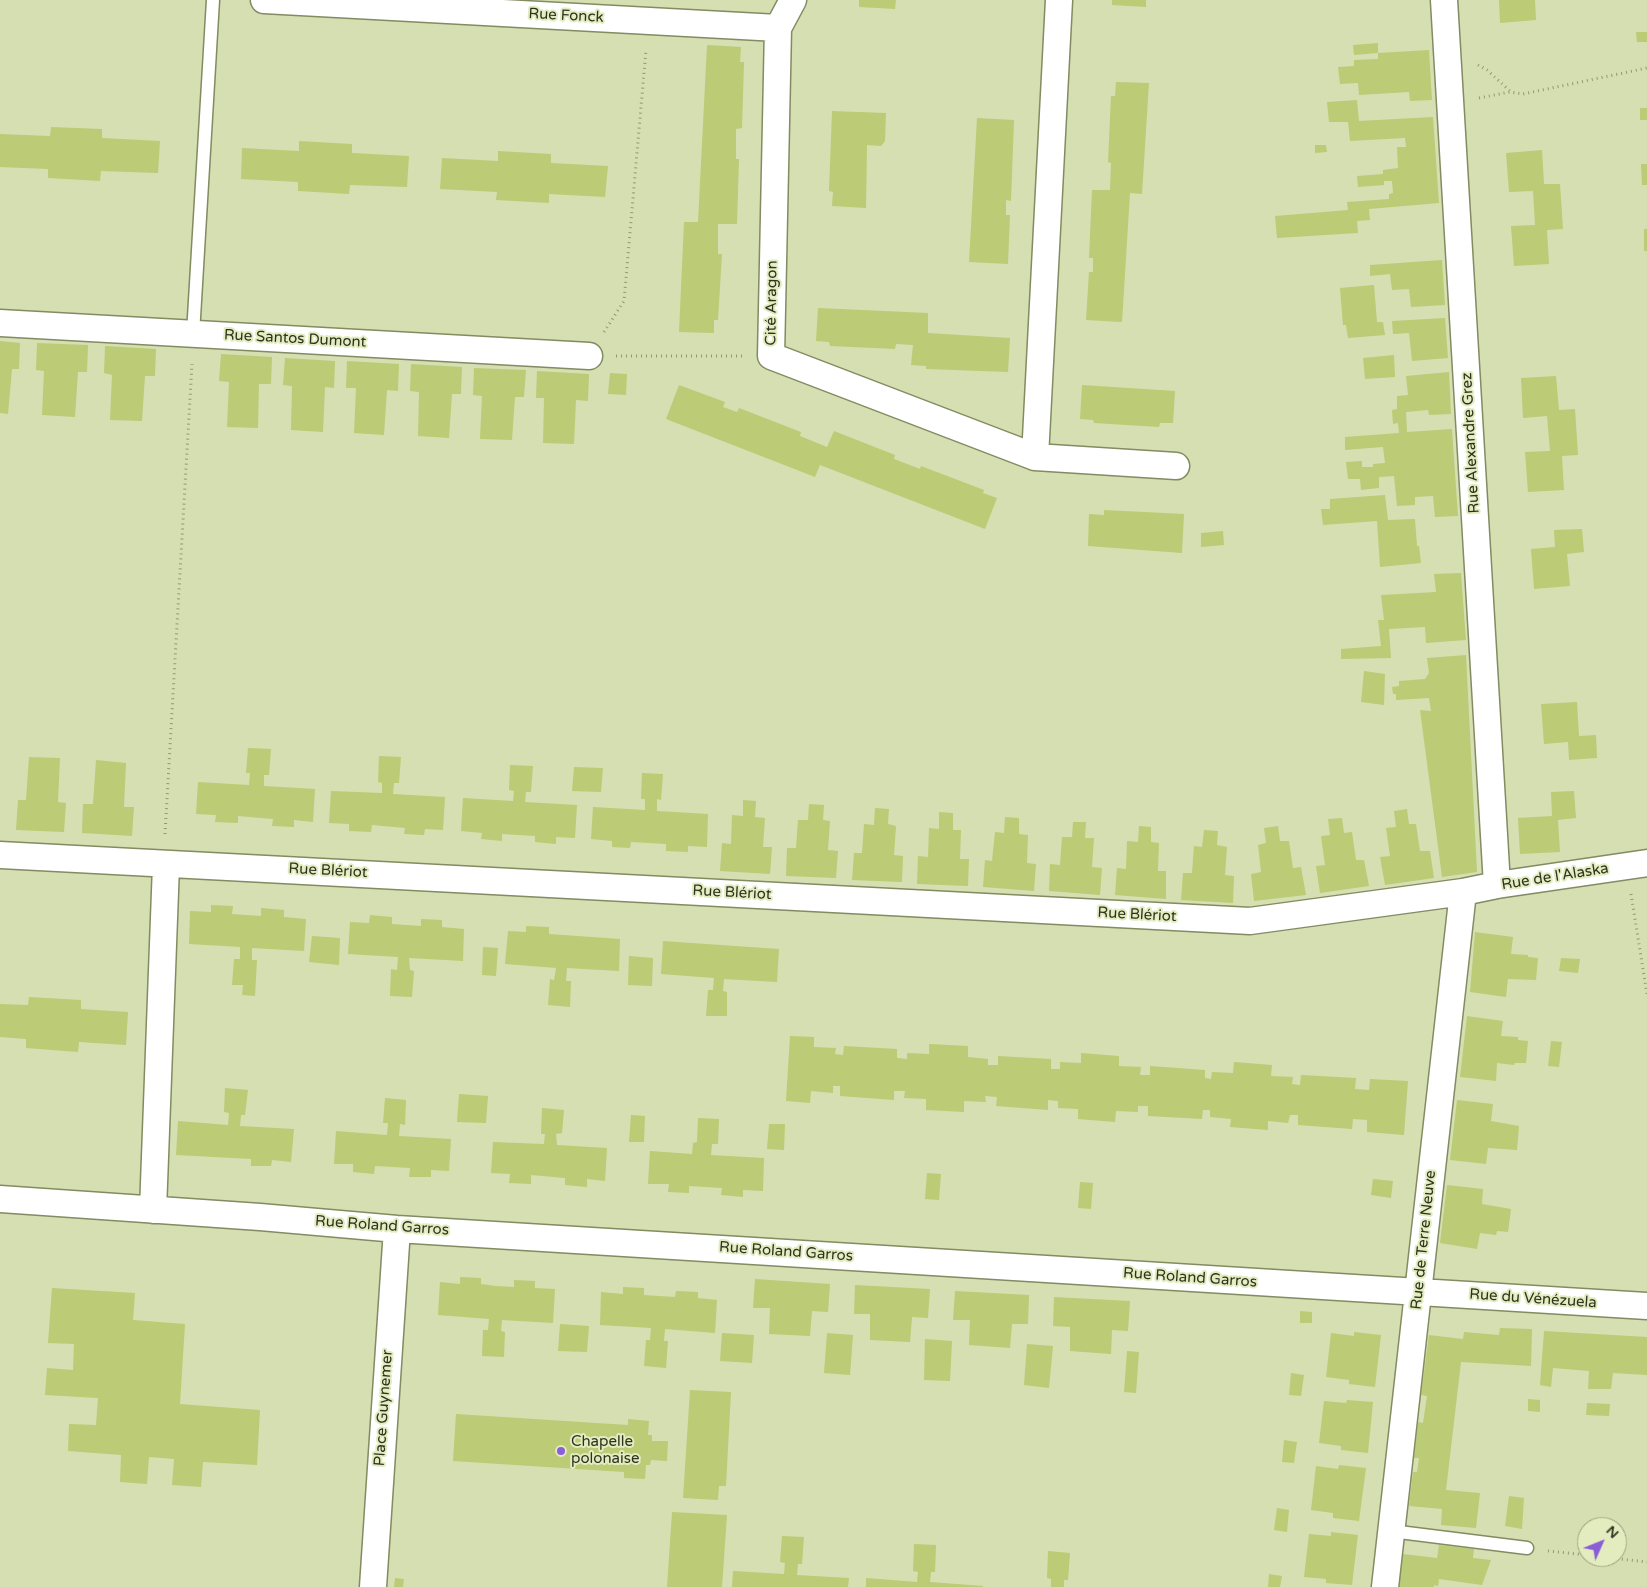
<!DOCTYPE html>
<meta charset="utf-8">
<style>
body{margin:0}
#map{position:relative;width:1647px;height:1587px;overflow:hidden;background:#d5dfb2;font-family:"Varela Round",sans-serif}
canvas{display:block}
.north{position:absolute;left:1577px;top:1517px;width:50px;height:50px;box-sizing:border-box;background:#e2ecbf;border:1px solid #9aa17f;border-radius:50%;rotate:46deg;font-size:14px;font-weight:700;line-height:20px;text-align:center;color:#2e3120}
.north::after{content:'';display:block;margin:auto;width:18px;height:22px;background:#8b5ed8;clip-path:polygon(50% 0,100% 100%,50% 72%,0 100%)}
</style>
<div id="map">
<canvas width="1647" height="1587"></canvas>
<div class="north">N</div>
</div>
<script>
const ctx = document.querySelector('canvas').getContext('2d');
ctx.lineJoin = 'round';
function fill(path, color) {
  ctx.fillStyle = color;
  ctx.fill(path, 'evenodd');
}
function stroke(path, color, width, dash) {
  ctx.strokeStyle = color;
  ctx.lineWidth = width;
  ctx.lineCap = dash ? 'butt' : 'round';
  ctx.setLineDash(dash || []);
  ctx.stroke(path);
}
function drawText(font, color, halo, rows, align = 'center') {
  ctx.font = font + ' "Varela Round",sans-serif';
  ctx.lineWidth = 4;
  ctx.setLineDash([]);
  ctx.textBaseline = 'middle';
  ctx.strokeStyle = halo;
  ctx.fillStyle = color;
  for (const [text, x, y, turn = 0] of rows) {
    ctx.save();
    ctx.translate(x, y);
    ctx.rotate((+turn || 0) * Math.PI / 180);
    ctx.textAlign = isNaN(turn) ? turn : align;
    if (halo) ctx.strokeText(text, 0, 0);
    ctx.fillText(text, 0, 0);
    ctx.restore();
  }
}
fill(new Path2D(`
 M859,0h37l-1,9 -36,-2z
 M1112,0h34v7l-34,-2z
 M1499,0h36l1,20 -36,3z
 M1636,32h11v10h-10z
 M1378,43v10l-24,2 -1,-10z
 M707,45l34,2 -1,15h4l-2,66 -6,1v30h3l-2,65h-19v30h4l-4,66h-4v13l-35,-1 5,-110h14z
 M1429,50l3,50 -22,1 -1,-9 -50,3 -1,-12 -18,1 -2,-17 16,-1v-6l24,-1v-6z
 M1116,82l33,1 -7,111 -12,-1 -8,129 -36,-2 3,-48h4v-14h-4l3,-68h18l1,-27 -3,-1 3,-66h4z
 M1357,100l2,21 74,-4 6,86 -70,6 1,11 -13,1 1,12 -81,5 -2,-22 73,-6 -1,-8 42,-3v-5l4,-1 -1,-12h-8v4l-26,2 -1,-11 26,-2v-4l15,-2 -1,-21h9l-1,-9 -55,3 -2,-19h-19l-2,-20z
 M1640,108h7v12h-7z
 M832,111l54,2 -1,28 -4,5 -14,-1 -1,63 -34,-2 1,-14 -4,-1z
 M977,118l37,2 -3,81 -5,-1v15h4l-2,49 -39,-2z
 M51,127l51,2v9l58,3 -2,32 -57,-2 -1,10 -52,-3v-9l-48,-2v-33l50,2z
 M299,141l53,3v9l57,3 -2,31 -57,-2 -1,9 -51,-3v-9l-57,-3 1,-31 57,3z
 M1315,145h11l1,7 -12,1z
 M1542,150l2,34h16l3,45 -16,1 2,34 -35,2 -3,-40 24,-1 -2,-34 -24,1 -3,-39z
 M498,151l53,3v9l57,3 -3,31 -56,-3v9l-53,-3 1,-8 -57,-3 2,-31 56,3z
 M1641,164h6v21h-5z
 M1644,229h3v22h-3z
 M1442,260l3,45 -34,2 -2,-18 -17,1 -2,-16 -20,2v-11z
 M1374,285l3,37h6l2,13 -37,3 -2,-13h-3l-3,-37z
 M818,308l110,5v20l82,5 -2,34 -82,-3v-3l-15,-1 2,-20 -17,-1 -1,5 -65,-3 -1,-4 -13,-1z
 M1445,318l3,40 -36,3 -3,-28 -16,1 -1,-13z
 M0,341l20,2 -1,26h-7l-4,45 -8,-1z
 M37,343l51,2 -1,27h-9l-3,45 -33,-2 2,-44 -8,-1z
 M105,346l51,3 -1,27h-10l-3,45 -32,-1 2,-45 -8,-2z
 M221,354l51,3 -1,27h-12l-1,44 -31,-1 2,-45 -10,-1z
 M1394,355l1,22 -30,2 -2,-21z
 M285,358l50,3 -1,27 -9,-1 -2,45 -32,-2 1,-44 -9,-1z
 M347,361l52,3 -1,27 -11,-1 -3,45 -30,-2 2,-45h-10z
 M411,364l51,3 -1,27h-9l-3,44 -31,-2 1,-44 -9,-1z
 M474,368l52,2 -2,27h-9l-3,43 -32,-1 2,-43 -9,-1z
 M537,371l52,3 -1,27 -12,-1 -2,44 -31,-1 1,-45h-8z
 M1449,372l2,42 -22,1 -1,-5 -22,2 1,20 45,-3 6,87 -23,1 -2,-21 -18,1v8l-18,1 -3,-30 -15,1v11l-18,2 -1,-11h-12l-2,-17 16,-1v6h11v-3l12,-1 -2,-16 -38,3v-13l54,-4 -1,-10 -5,1 -1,-14 5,-1v-13l11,-1 -2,-19z
 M610,373l17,1 -1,21 -18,-1z
 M1556,376l3,34 16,-1 3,46 -16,1 2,34 -36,2 -3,-40 25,-1 -3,-35 -24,2 -2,-40z
 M679,385l46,17 -2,5 14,5 2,-4 62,24 -1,4 27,11 7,-16 61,24 -1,4 26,10 1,-3 63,24 -1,3 14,5 -12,31 -165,-64 -5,12 -149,-58z
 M1082,385l93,6 -2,32h-13l-1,4 -65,-4 -1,-3 -13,-1z
 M1385,495l3,25 27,-1 2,27h2l2,17 -41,4 -3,-46 -54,4 -2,-16h9v-10z
 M1104,510l80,4 -2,39 -94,-7 1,-32 15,1z
 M1582,529l2,23 -17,2 3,32 -36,3 -3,-40 24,-2 -1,-17z
 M1223,531l1,14 -23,2v-14z
 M1461,573l5,67 -40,3 -1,-16 -36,2 2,29 -50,1v-10l40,-3 -3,-26h6l-3,-25 55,-3 -2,-18z
 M1466,655l11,217 -35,5 -22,-167 11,1 -2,-13 -33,2v-6h-3l-1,-7 7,-1v-5l26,-2 4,-6 -2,-15z
 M1364,671l21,3 -1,31 -23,-3z
 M1577,702l2,34 17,-1 1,23 -28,2 -1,-18 -24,2 -3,-40z
 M248,748l23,1 -2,26h-5v11l51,3 -2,33 -19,-2v7l-22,-1 1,-7 -35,-3v7l-23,-1 1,-7 -20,-1 2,-32 51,3 1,-12h-4z
 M379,756l22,1 -2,26h-5l-1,11 52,3 -2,33 -18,-1 -1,6 -20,-1 1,-6 -33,-3 -1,7 -22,-1v-7l-20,-1 2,-32 51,2v-10l-4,-1z
 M29,757l31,1 -2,44 8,1 -2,29 -48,-2 2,-30h8z
 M96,760l30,3 -2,44h10l-2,29 -50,-3 1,-29h10z
 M510,765l23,1 -2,26h-5l-1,10 52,3 -2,33 -19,-1v7l-21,-2v-6l-33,-2v7l-21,-2 1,-6 -21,-2 2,-33 50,3 1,-10 -5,-1z
 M574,767l29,1 -2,24 -29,-1z
 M642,773l21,1 -2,26 -4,-1v12l51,3 -1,33 -19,-1v6l-22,-1v-7l-35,-2 -1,6 -18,-1v-6l-21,-2 2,-32 52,3v-11h-4z
 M1574,791l2,27 -18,2 2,32 -40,2 -2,-36 34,-2 -1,-24z
 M743,800l13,1 -1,16 10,1 -2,29h9l-2,27 -50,-3 2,-28 9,1 1,-29 11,1z
 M809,804l15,1 -1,15 7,1 -2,29 10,1 -2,27 -50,-2 1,-28h9l2,-28h10z
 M875,808l14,1 -1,15 8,2 -2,29 9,1 -1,26 -50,-2 2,-27h8l2,-29 10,1z
 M1407,809l2,15h7l4,27h10l4,27 -49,7 -5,-28 10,-1 -4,-28 10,-1 -2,-16z
 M939,812l14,1v17h8l-1,29h9l-1,27 -51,-2 1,-28 10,1 1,-29 10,1z
 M1005,817l14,1v16l9,1 -1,28 9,1 -2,27 -51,-4 2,-27 7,1 3,-29 9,1z
 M1342,818l2,15 8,-1 4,28h8l5,26 -49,7 -4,-27 9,-1 -4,-29 9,-1 -2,-16z
 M1073,822h13l-1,16h9l-2,29 10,1 -2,27 -51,-4 1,-27 10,1 2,-28h10z
 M1139,826l12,1v15l8,1 -1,28h8v28l-51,-4 2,-27 9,1 1,-28 11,1z
 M1278,826l2,15h9l4,27 8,-1 5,28 -52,6 -3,-27 10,-2 -3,-27 8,-2 -2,-15z
 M1204,830l14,1 -1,14 10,2 -2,28 9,1 -1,27 -52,-3 2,-27h9l2,-27 8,1z
 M211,905l22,1 -1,8 29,2v-8l23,2v7l22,2 -2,32 -52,-3v12h5l-2,36 -13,-1 1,-10h-11l2,-26h6v-12l-51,-3 1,-33 21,1z
 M370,915l22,2v7l29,2v-7l21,1v7l22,2 -1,32 -54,-3 1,12 4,1 -2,26 -22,-1 1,-27 6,1 1,-13 -50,-3 2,-32 19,1z
 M526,926l23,1v7l71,5 -1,32 -52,-3 -1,13h5l-1,26 -22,-2 2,-26 4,1 2,-12 -51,-4 3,-33 18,1z
 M1475,932l38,5 -2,17 17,1v2l10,1 -2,22 -28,-1 -2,18 -36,-5z
 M312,936l28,2 -1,27 -30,-3z
 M663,941l116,8 -2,33 -53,-3 -1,12 4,1v24h-21l2,-26h5l1,-12 -53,-4z
 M483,947l15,1 -2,28 -14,-1z
 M629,956l24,2 -1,28 -24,-1z
 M1561,958l19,1 -2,14 -19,-2z
 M29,997l52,3v9l47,3 -2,33 -47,-3 -1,10 -52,-4v-9l-26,-2v-33l28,1z
 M1467,1016l36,5 -2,15 17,1v3l10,1 -2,22h-11l-1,2 -17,-2 -1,18 -36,-4z
 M790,1036l24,1v10l22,1 -1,6 8,1 1,-9 53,3v9l10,1v-6l22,1v-10l39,2v11l20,2v6h10v-9l53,3v10h9v-7l21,1v-10l38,3v10l22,1 -1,8h10v-9l55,4v8l6,1 1,-7 21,1 1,-11 38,3 -1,11 22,1 -1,7 8,1 1,-10 55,3 -1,11 14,1 1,-11 38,2 -4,54 -37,-3v-12l-14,-1 -1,10 -54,-4v-10h-8l-2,8 -20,-2v9l-38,-3 1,-8 -21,-2v-7h-7l-1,9 -54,-3v-10h-10v6l-22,-1 -1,11 -37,-3v-10l-20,-1v-7l-10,-1v10l-52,-4 1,-9 -12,-1 1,6 -22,-1v11l-38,-2v-11l-22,-1 1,-7h-11v9l-54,-4v-10h-7v7l-22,-2 -1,12 -24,-2z
 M1551,1041l11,1 -3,25 -11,-1z
 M225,1088l23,2 -3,25h-4l-1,11 54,3 -3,33 -19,-2 -1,6h-20v-7l-75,-4 2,-34 50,4 1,-12 -5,-1z
 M459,1094l29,2 -2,27 -29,-1z
 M385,1098l21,2 -1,25 -5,-1 -1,12 52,3 -2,32 -18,-1v7h-22l1,-9 -35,-2 -1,8 -21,-2v-8h-19l2,-33 51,4 1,-12h-5z
 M1457,1100l36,4 -2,17 28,5 -2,24 -29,-2 -2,16 -36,-4z
 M542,1108l22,2 -2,23 -6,1 1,11 50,3 -2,33 -18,-2v8l-22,-2v-7l-34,-3v9l-22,-1 1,-9 -19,-1 2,-31 51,2 1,-10h-4z
 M631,1115l14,1 -1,26h-15z
 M698,1118l21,1 -1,25h-6l-1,11 53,3 -1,33 -20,-1v7l-22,-2 1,-7 -33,-2v7l-21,-1 1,-8h-21l2,-33 42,3 1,-11 4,-1z
 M769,1124h16l-1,26 -17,-1z
 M927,1173l14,1 -2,26 -14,-1z
 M1373,1179l20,2 -2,17 -20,-3z
 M1080,1182l13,1 -2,26 -13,-1z
 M1447,1185l36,4 -1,15 29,5 -3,23 -11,-1 -1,4 -16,-2 -3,16 -37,-6z
 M460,1277l21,1v6l15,2 18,1v-7l21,1v7l20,1 -2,34 -51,-3 -1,11 4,1 -1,25 -22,-1 1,-26h5l1,-11 -51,-4 2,-33 20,2z
 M755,1279l75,5 -2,28 -16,-1 -2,25 -41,-2 1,-26h-17z
 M855,1285l75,4 -2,29 -16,-1 -2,25 -40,-2v-26h-16z
 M623,1287l21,1v7l31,2 1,-6 22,1v6l19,2 -2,33 -50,-4 -1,12h4l-2,27 -22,-2 2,-26h4l1,-12 -51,-3 1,-33 22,2z
 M52,1288l83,5 -2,27 52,4 -5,80 80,6 -3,55 -54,-3 -2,25 -29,-2 2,-26 -25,-2 -2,27 -27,-2 1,-27 -53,-4 1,-27 27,1 2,-27 -53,-3 2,-27 26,2 1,-26 -26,-1z
 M955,1291l74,4 -1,29h-16l-2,24 -41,-3 1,-25h-17z
 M1054,1297l76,4 -2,30 -16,-1 -1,24 -41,-3v-24l-17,-1z
 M1300,1311l12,1v11h-12z
 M560,1324l29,2 -2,26 -29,-1z
 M1500,1328l32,1 -1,37 -70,-4 -15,128 34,3 -4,35 -35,-3 1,-16 -33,-3 4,-34h4l2,-14h-5l4,-36 5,1 4,-27 -6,-1 8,-60 34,4 1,-7 35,3z
 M1544,1331l103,6v38l-34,-2 -2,16h-23l1,-18 -36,-3 -2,19 -11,-2z
 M1354,1332l27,3 -6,52 -26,-3v-4l-23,-3 5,-44 23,3z
 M722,1333l32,2 -2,28 -32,-2z
 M827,1333l26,2 -3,40 -26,-2z
 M925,1339l27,2 -2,40 -26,-1z
 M1027,1344l26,2 -4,42 -25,-3z
 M1127,1351l12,1 -3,41 -12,-1z
 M1291,1373l13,2 -3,21 -12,-1z
 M690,1390l41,2 -5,94h-7l-1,14 -35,-2z
 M1528,1399l12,1v12l-12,-1z
 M1347,1400l26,2 -5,51 -27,-3v-4l-22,-3 5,-42 22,2z
 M1587,1403l23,1 -1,12 -23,-1z
 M456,1414l172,11v-6l21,2 -1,14h4v6h16l-1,20 -16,-1 -1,5h-4l-1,14 -21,-1v-6l-171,-11z
 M1284,1440l13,2 -3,21 -12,-1z
 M1339,1465l27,3 -7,53 -26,-3v-5l-22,-3 5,-44 22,3z
 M1509,1496l15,2 -2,31 -17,-3z
 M1277,1508l12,2 -2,22 -13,-2z
 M672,1512l55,3 -5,72h-55z
 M1331,1532l27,3 -6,50 -26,-2v-4l-22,-2 5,-43 22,2z
 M782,1536l22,1 -2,27h-4l-1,11 52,3 -1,9h-116l1,-16 51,3 1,-11 -5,-1z
 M914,1544l22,1 -1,27h-4l-1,10 53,4v1h-117v-9l51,4 1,-10 -5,-1z
 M1439,1545l35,4 -1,9 18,2 -9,25 -43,-6 -1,7 -4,-1v2h-35l4,-33 34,4z
 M1048,1551l22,2 -2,27h-4v7h-13v-8l-4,-1z
 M1269,1574l13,2 -2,11h-12z
 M395,1578l9,1 -1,8h-9z`), '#bbcb76');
const service = new Path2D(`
 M193,334l20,-334
 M1391,1531l136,17`);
const minor = new Path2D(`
 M264,0l514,28
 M793,0l-15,28 -7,328 264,101 141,9
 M1444,0l53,885
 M0,323l589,33
 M1035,457l24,-457
 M0,855l1250,66 213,-29 34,-7 150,-22
 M0,1199l260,18 137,12 1250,77
 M153,1210l13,-345
 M373,1587l24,-358
 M1385,1587l78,-695`);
stroke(service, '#828b61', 15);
stroke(minor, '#828b61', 29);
stroke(new Path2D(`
 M1478,65l9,5 23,21
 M1479,98l31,-6 13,2 124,-26
 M604,332l20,-31 22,-251
 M616,356h127
 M165,834l27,-470
 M1631,894l16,100
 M1548,1551l39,4
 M1602,1557l45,5`), '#919876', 3, [1, 4]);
stroke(service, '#fff', 12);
stroke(minor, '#fff', 26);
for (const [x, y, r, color] of [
 [561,1451,5,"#8b5ed8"]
]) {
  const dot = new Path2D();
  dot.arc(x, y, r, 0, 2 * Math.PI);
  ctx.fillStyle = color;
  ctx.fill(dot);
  stroke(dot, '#e2ecbf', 2);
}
drawText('15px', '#2e3120', '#e2ecbf', [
 ["Rue Fonck",566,16,3],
 ["Cité Aragon",772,303,-89],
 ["Rue Santos Dumont",295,339,3],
 ["Rue Alexandre Grez",1471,443,-93],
 ["Rue Blériot",328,871,3],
 ["Rue de l'Alaska",1555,877,-9],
 ["Rue Blériot",732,893,3],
 ["Rue Blériot",1137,915,3],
 ["Rue Roland Garros",382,1226,4],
 ["Rue de Terre Neuve",1424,1240,-84],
 ["Rue Roland Garros",786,1252,4],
 ["Rue Roland Garros",1190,1278,4],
 ["Rue du Vénézuela",1533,1299,4],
 ["Place Guynemer",384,1408,-86]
]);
drawText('15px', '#2e3120', '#e2ecbf', [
 ["Chapelle",571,1442],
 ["polonaise",571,1459]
], 'left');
</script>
